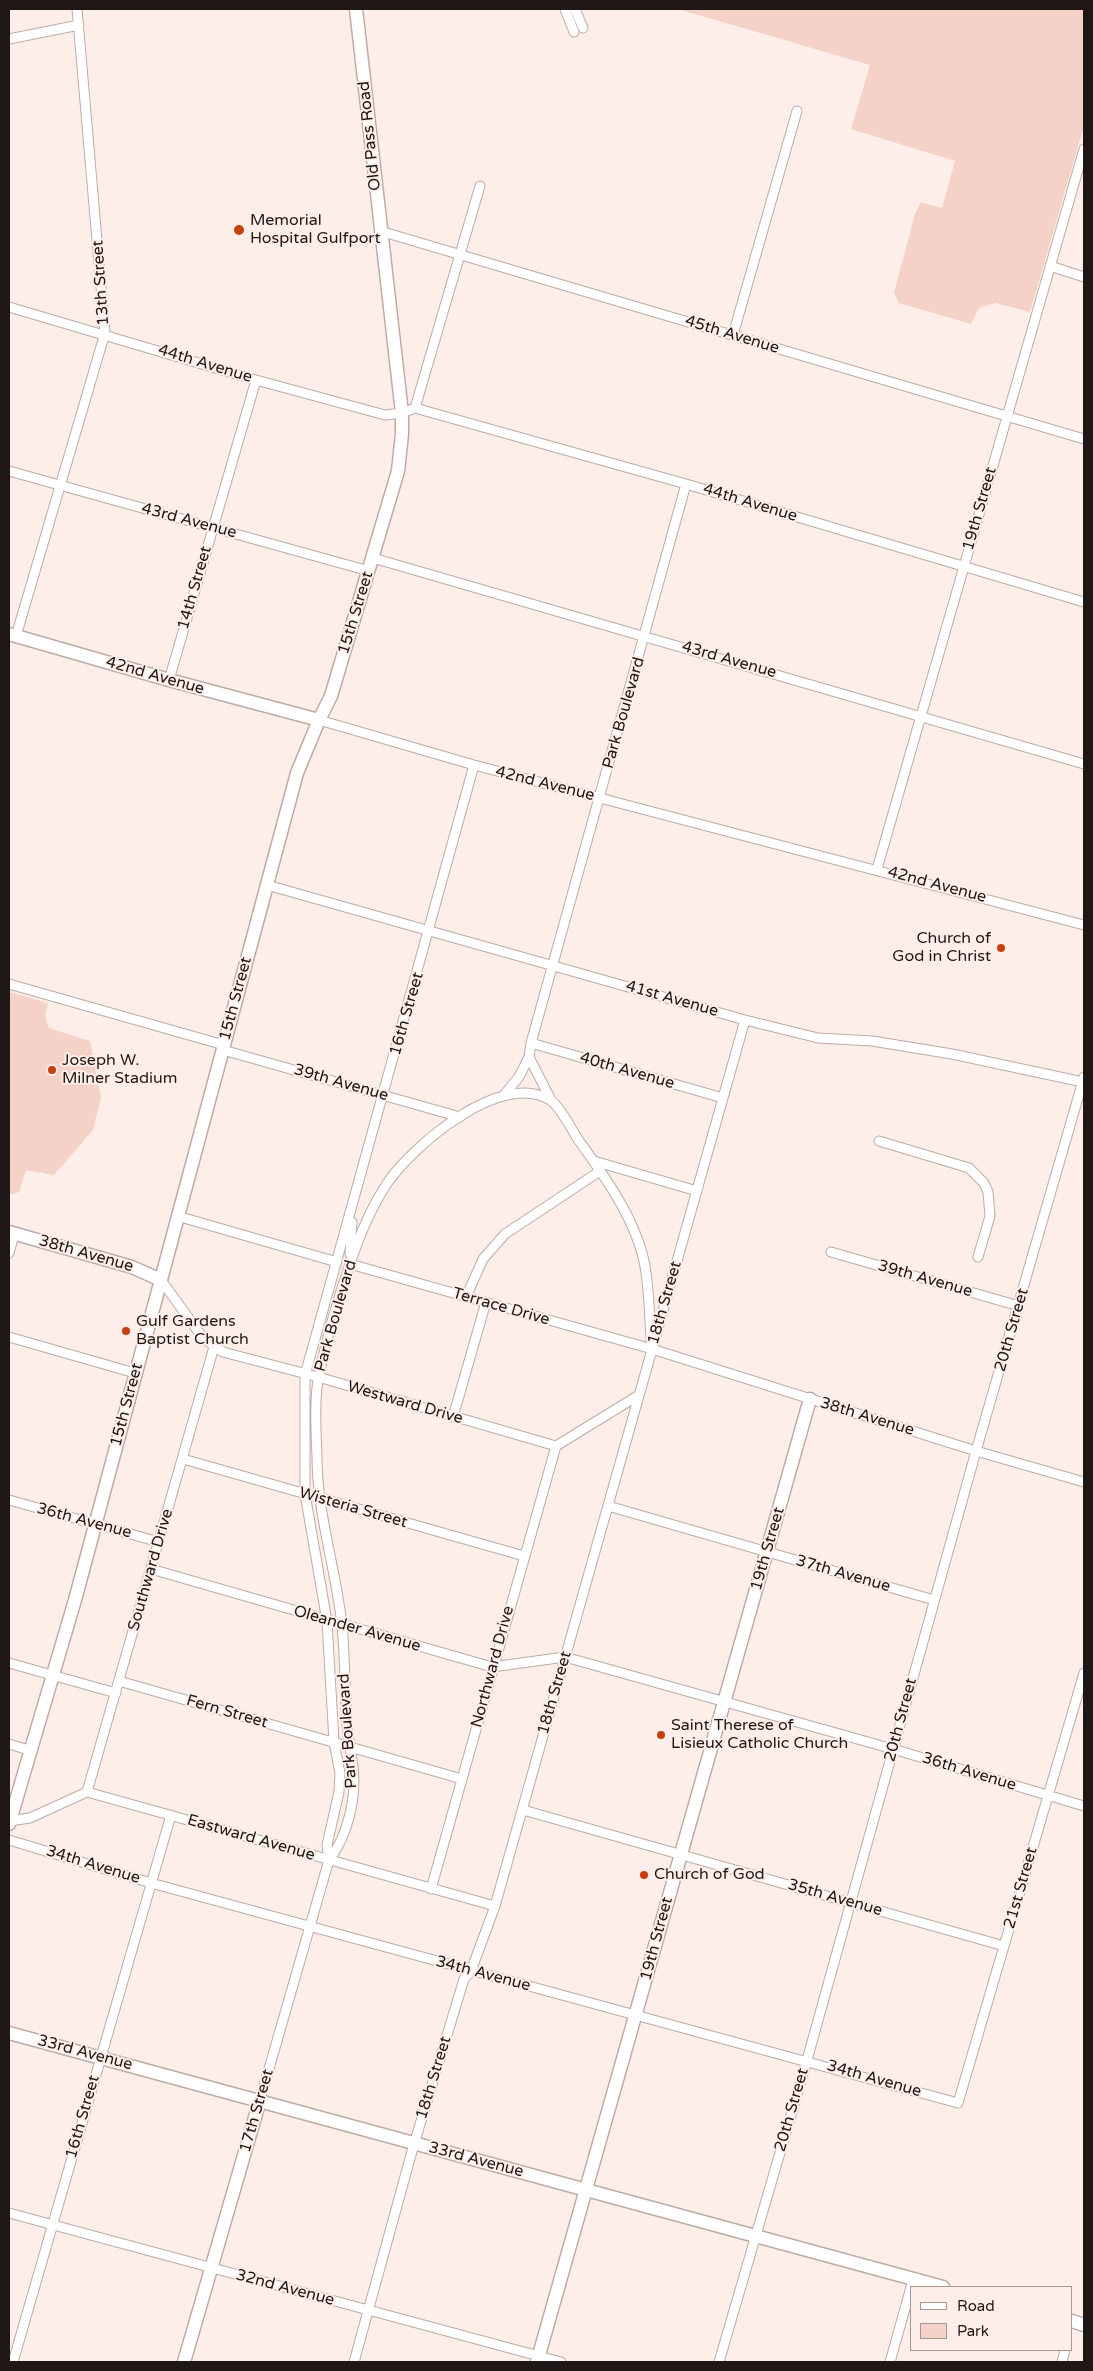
<!DOCTYPE html>
<style>
body{margin:0}
#map{position:relative;width:1093px;height:2371px;overflow:hidden;background:#feeee9;font-family:"Varela Round",sans-serif}
canvas{display:block}
.frame{position:absolute;inset:0;border:10px solid #1e1715;pointer-events:none}
.legend{position:absolute;left:910px;top:2286px;width:162px;height:65px;box-sizing:border-box;background:#feeee9;border:1px solid #a49894;margin:0;padding:6px 9px;list-style:none;font-size:15px;color:#1e1715}
.legend li{display:flex;align-items:center;gap:10px;height:25px}
.legend b{width:25px;border:1px solid #a49894}
</style>
<div id="map">
<canvas width="1093" height="2371"></canvas>
<div class="frame"></div>
<ul class="legend">
<li><b style="height:6px;background:#fff"></b>Road</li>
<li><b style="height:14px;background:#f5d2c7"></b>Park</li>
</ul>
</div>
<script>
const ctx = document.querySelector('canvas').getContext('2d');
ctx.lineJoin = 'round';
function fill(path, color) {
  ctx.fillStyle = color;
  ctx.fill(path, 'evenodd');
}
function stroke(path, color, width, dash) {
  ctx.strokeStyle = color;
  ctx.lineWidth = width;
  ctx.lineCap = dash ? 'butt' : 'round';
  ctx.setLineDash(dash || []);
  ctx.stroke(path);
}
function drawText(font, color, halo, rows, align = 'center') {
  ctx.font = font + ' "Varela Round",sans-serif';
  ctx.lineWidth = 4;
  ctx.setLineDash([]);
  ctx.textBaseline = 'middle';
  ctx.strokeStyle = halo;
  ctx.fillStyle = color;
  for (const [text, x, y, turn = 0] of rows) {
    ctx.save();
    ctx.translate(x, y);
    ctx.rotate((+turn || 0) * Math.PI / 180);
    ctx.textAlign = isNaN(turn) ? turn : align;
    if (halo) ctx.strokeText(text, 0, 0);
    ctx.fillText(text, 0, 0);
    ctx.restore();
  }
}
fill(new Path2D(`
 M678,9h406v117l-54,186 -35,-9 -16,5 -8,16 -72,-21 -5,-10 21,-79 6,-12 21,6 13,-47 -104,-32 19,-64z
 M9,992l39,11 -3,13 4,12 41,13 11,57 -8,32 -39,45 -28,-5 -7,22 -6,2 -4,-1z`), '#f5d2c7');
const street = new Path2D(`
 M565,9l9,23
 M575,9l8,19
 M9,39l70,-14
 M380,231l704,208
 M1050,266l34,11
 M9,307l247,73 129,35 17,-2 13,-5 65,-222
 M733,335l64,-224
 M415,408l271,76 398,118
 M9,471l360,100
 M373,558l711,206
 M16,636l89,-303 -28,-324
 M169,680l87,-300
 M319,720l155,45 610,160
 M877,869l207,-720
 M267,885l478,135 73,18 54,3 80,13 131,28
 M9,984l215,61
 M531,1043l192,55
 M223,1050l237,67
 M504,1095l15,-18 10,-20
 M551,1100l-22,-43 2,-14 155,-559
 M879,1141l90,27 15,15 4,9 2,24 -12,41
 M594,1161l103,30
 M177,1216l160,46
 M831,1252l188,54
 M9,1253l5,-19
 M350,1254l2,-32
 M350,1264l302,85 324,102 108,31
 M161,1280l42,58 20,14 95,25 238,69 83,-51
 M466,1297l17,-38 22,-25 95,-63
 M9,1337l126,36
 M453,1417l33,-115
 M183,1459l341,97
 M9,1500l150,42
 M608,1506l326,94
 M151,1569l341,98 73,-10 328,92 191,57
 M9,1663l107,30
 M119,1681l343,98
 M9,1744l23,7
 M87,1792l127,-445
 M523,1810l481,136
 M9,1821l21,-3 57,-26 408,114
 M9,1840l142,43 807,220 126,-430
 M329,1860l-2,-15 12,-53 1,-19 -6,-31 -7,-121 -22,-127v-119l169,-610
 M431,1889l125,-443
 M260,2100l69,-240c19,-24 28,-64 24,-94 -2,-14 -5,-27 -6,-41 -2,-33 -2,-67 -5,-100 -6,-56 -25,-111 -25,-168 -1,-25 -3,-59 2,-82 8,-38 19,-77 32,-114 9,-27 21,-55 37,-79 26,-37 113,-112 162,-82 9,5 21,28 27,38 26,36 57,78 67,123 6,29 5,59 8,88
 M9,2213l552,149
 M13,2362l158,-547
 M354,2362l60,-218 50,-165 7,-8 24,-65 250,-886
 M719,2362l88,-302 169,-609 108,-374
 M890,2362l23,-82
 M1062,2362l3,-12`);
const secondary = new Path2D(`
 M9,634l160,46 150,40
 M9,1232l123,35 29,13
 M9,1824l66,-224 222,-827 22,-53 12,-24 67,-225 4,-37v-21l-46,-404
 M9,2033l934,254
 M1072,2321l12,4
 M184,2362l76,-262
 M537,2362l273,-963`);
stroke(street, '#beaba5', 11);
stroke(secondary, '#beaba5', 15);
stroke(street, '#fff', 9);
stroke(secondary, '#fff', 12);
for (const [x, y, r, color] of [
 [239,230,6,"#c73f0d"],
 [1001,948,5,"#c73f0d"],
 [52,1070,5,"#c73f0d"],
 [126,1331,5,"#c73f0d"],
 [661,1735,5,"#c73f0d"],
 [644,1875,5,"#c73f0d"]
]) {
  const dot = new Path2D();
  dot.arc(x, y, r, 0, 2 * Math.PI);
  ctx.fillStyle = color;
  ctx.fill(dot);
  stroke(dot, '#feeee9', 2);
}
drawText('16px', '#1e1715', '#feeee9', [
 ["Old Pass Road",370,136,-96],
 ["13th Street",101,283,-94],
 ["45th Avenue",732,335,17],
 ["44th Avenue",205,364,17],
 ["44th Avenue",750,503,17],
 ["19th Street",980,509,-74],
 ["43rd Avenue",189,521,15],
 ["14th Street",195,588,-74],
 ["15th Street",356,613,-73],
 ["43rd Avenue",729,660,16],
 ["42nd Avenue",155,676,16],
 ["Park Boulevard",624,713,-74],
 ["42nd Avenue",545,784,14],
 ["42nd Avenue",937,885,15],
 ["15th Street",236,999,-75],
 ["41st Avenue",672,999,16],
 ["16th Street",407,1014,-74],
 ["40th Avenue",627,1071,16],
 ["39th Avenue",341,1083,16],
 ["38th Avenue",86,1254,16],
 ["39th Avenue",925,1279,16],
 ["18th Street",665,1303,-74],
 ["Terrace Drive",501,1307,16],
 ["Park Boulevard",336,1316,-74],
 ["20th Street",1012,1330,-74],
 ["Westward Drive",405,1403,16],
 ["15th Street",127,1405,-75],
 ["38th Avenue",867,1417,17],
 ["Wisteria Street",353,1508,16],
 ["36th Avenue",84,1521,15],
 ["19th Street",768,1549,-74],
 ["Southward Drive",151,1570,-74],
 ["37th Avenue",843,1574,16],
 ["Oleander Avenue",357,1629,16],
 ["Northward Drive",493,1667,-75],
 ["18th Street",555,1693,-74],
 ["Fern Street",227,1712,16],
 ["20th Street",901,1720,-75],
 ["Park Boulevard",348,1731,-94],
 ["36th Avenue",969,1772,17],
 ["Eastward Avenue",251,1838,16],
 ["34th Avenue",93,1865,17],
 ["21st Street",1021,1888,-74],
 ["35th Avenue",835,1898,16],
 ["19th Street",657,1939,-75],
 ["34th Avenue",483,1974,15],
 ["33rd Avenue",85,2053,15],
 ["18th Street",434,2078,-73],
 ["34th Avenue",874,2079,16],
 ["20th Street",792,2110,-74],
 ["17th Street",257,2111,-74],
 ["16th Street",83,2117,-74],
 ["33rd Avenue",476,2160,15],
 ["32nd Avenue",285,2288,15]
]);
drawText('16px', '#1e1715', '#feeee9', [
 ["Memorial",250,221],
 ["Hospital Gulfport",250,239],
 ["Church of",991,939,"right"],
 ["God in Christ",991,957,"right"],
 ["Joseph W.",62,1061],
 ["Milner Stadium",62,1079],
 ["Gulf Gardens",136,1322],
 ["Baptist Church",136,1340],
 ["Saint Therese of",671,1726],
 ["Lisieux Catholic Church",671,1744],
 ["Church of God",654,1875]
], 'left');
</script>
